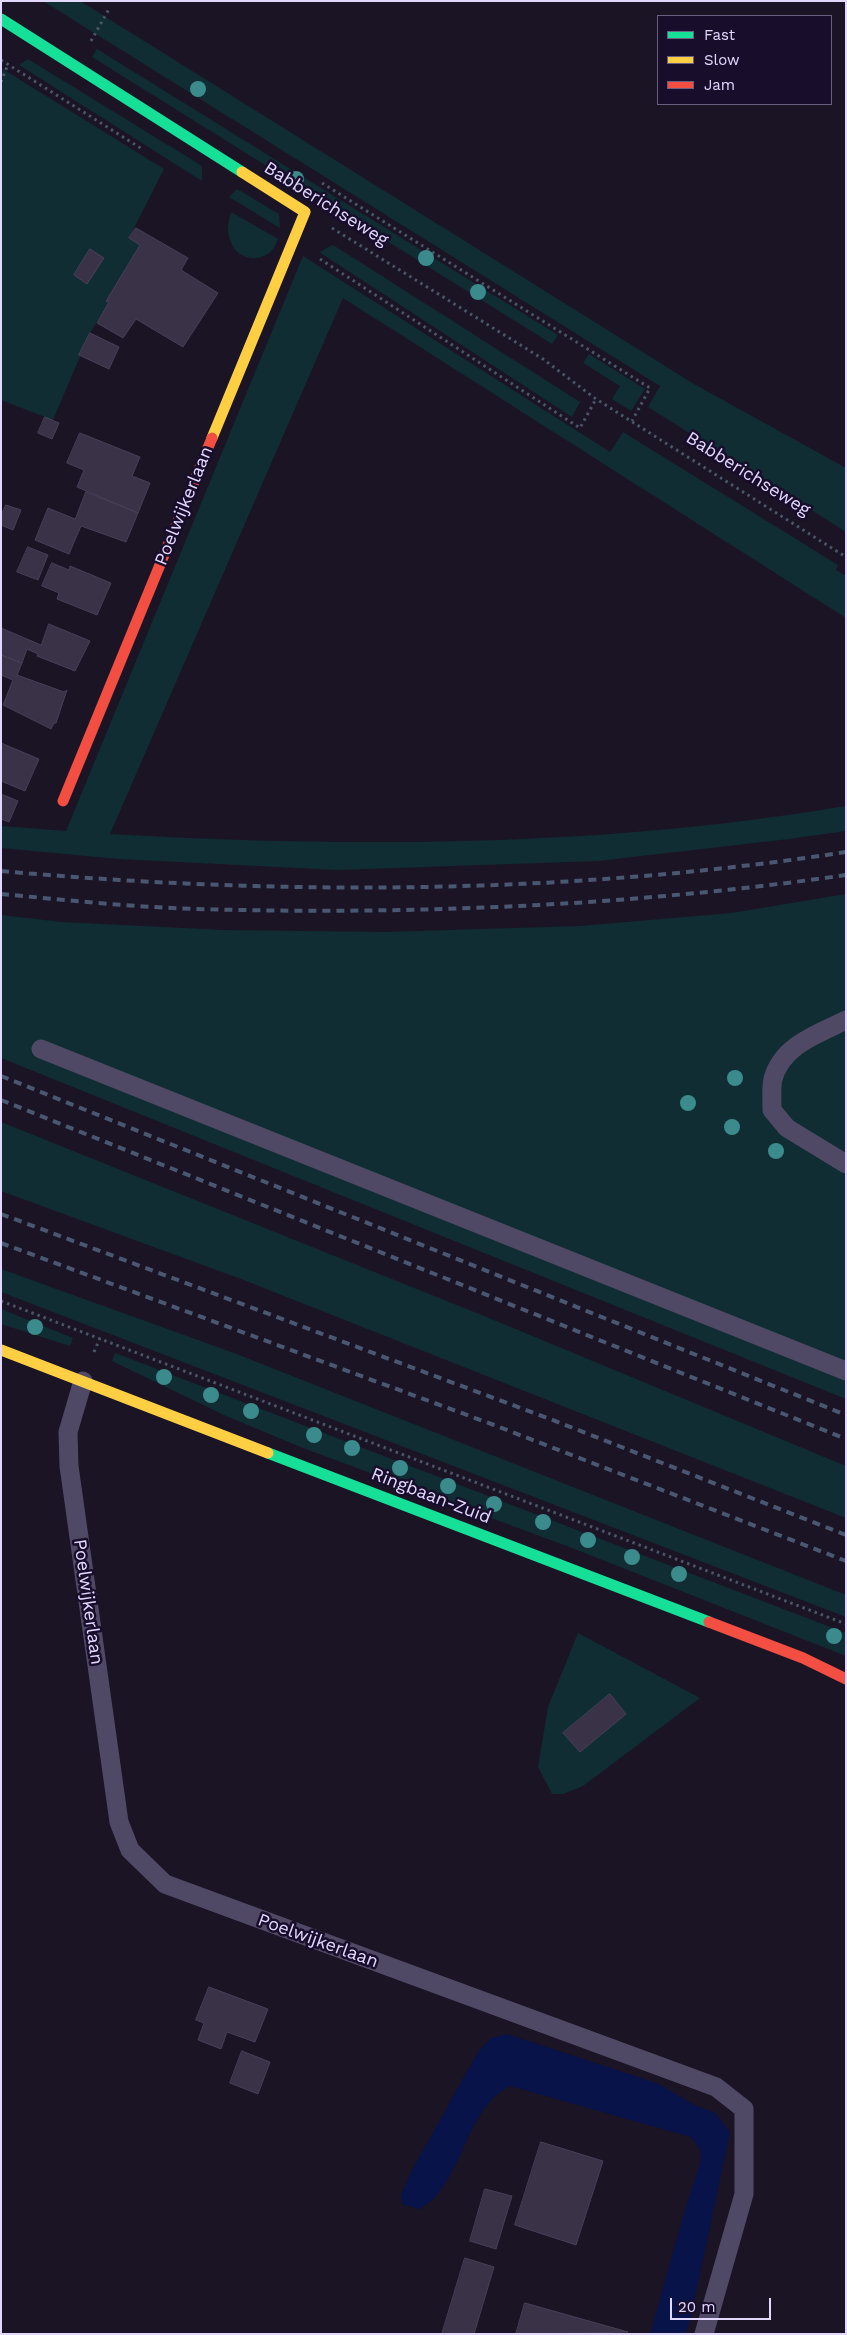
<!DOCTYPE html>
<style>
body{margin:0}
#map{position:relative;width:847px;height:2335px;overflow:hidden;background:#1a1425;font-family:"Work Sans",sans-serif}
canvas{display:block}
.frame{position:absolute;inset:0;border:2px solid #e3d8ff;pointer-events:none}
.legend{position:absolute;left:657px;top:15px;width:175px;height:90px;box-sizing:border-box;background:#180e2b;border:1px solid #695f80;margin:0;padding:6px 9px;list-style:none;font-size:15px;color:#e3d8ff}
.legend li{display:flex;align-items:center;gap:10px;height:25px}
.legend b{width:25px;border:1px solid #695f80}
.scale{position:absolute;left:670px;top:2298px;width:101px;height:22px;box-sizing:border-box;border:2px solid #e3d8ff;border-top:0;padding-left:6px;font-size:15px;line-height:18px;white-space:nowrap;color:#e3d8ff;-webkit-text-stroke:4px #180e2b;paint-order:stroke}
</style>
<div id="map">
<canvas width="847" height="2335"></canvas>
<div class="frame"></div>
<ul class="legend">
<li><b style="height:6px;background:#16e098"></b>Fast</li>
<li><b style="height:6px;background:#ffcf43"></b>Slow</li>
<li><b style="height:6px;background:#f24e42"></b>Jam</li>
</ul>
<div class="scale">20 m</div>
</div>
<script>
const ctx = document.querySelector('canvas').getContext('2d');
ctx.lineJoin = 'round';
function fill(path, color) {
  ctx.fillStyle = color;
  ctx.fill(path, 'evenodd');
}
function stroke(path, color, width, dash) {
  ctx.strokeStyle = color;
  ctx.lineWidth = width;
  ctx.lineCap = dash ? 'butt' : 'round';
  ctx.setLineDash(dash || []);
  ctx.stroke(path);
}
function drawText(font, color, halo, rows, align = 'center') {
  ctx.font = font + ' "Work Sans",sans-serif';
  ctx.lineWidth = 5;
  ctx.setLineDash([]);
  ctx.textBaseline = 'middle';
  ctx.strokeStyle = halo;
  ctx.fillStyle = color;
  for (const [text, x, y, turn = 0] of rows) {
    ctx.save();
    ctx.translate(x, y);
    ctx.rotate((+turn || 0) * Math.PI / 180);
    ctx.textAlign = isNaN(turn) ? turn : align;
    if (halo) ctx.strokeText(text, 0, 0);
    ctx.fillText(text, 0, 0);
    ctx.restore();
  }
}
fill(new Path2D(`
 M43,1h37l614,383 152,84v64l-198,-125 12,-21z
 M97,49l461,286 -6,9 -460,-287z
 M28,59l174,107v15l-183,-116z
 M1,68l163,101 -35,69 11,7 -34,55 3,2 -19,31 -37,87 -52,-20z
 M237,189l42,25 1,14 -51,-31z
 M231,212l47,27c-8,27 -44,25 -49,-3 -2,-8 0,-17 2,-24z
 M333,245l247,157 -8,15 -253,-165z
 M303,256l307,196 13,-20 215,133 -2,5 10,6v42l-503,-320 -233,536c245,14 493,13 736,-28v25l-57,8 -191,22 -261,9 -218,-11 -118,-11v-22l65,5z
 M589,354l56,35 -14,22 -19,-12 8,-13 -37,-23z
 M846,894v505l-845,-341v-143l61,7 162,8 161,2 194,-6 153,-13z
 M1,1122l488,196 357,148v52l-605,-239 -240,-88z
 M1,1269l233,84 612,242v22l-845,-325z
 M1,1309l72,29 -3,8 -69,-22z
 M115,1353l731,280v23l-274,-108 -269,-100 -77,-32 -114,-55z
 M578,1633l122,65 -117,88 -20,8h-11l-14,-27 10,-60z`), '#112d34');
fill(new Path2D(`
 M507,2034l152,50 35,21 21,8 15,19 -36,170 -8,32h-36l36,-128 14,-42 1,-13 -10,-14 -181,-51c-46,22 -49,104 -91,123l-17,-5 -1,-9 12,-27 65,-116 13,-14z`), '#071349');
const building = new Path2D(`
 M136,228l52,30 -7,12 37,23 -35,54 -47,-28 -13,19 -26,-15 12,-21 -3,-1 34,-56 -11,-7z
 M90,249l14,9 -17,26 -13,-9z
 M90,333l29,14 -10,22 -30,-14z
 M45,417l14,6 -7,16 -14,-6z
 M80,433l60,24 -8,19 18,7 -12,30 -61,-26 7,-17 -17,-7z
 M86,492l52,21 -12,29 -45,-16 -12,28 -34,-14 13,-32 27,11z
 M6,505l15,5 -8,20 -12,-5v-9z
 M28,547l20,8 -10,25 -21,-8z
 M52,563l17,7 1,-4 41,17 -14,32 -40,-16 2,-6 -17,-7z
 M49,624l41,17 -15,30 -38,-15 1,-2 -11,-5 -5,14 -21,-8v-27l40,17z
 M1,655l21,8 -5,12 47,17 3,-2 -11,33h-2l-3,6 -48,-24 10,-25 -12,-5z
 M1,743l38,16 -14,32 -24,-10z
 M1,794l17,7 -9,21 -8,-3z
 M610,1694l16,20 -46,38 -17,-19z
 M209,1987l59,22 -13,33 -28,-10 -6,17 -23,-9 6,-17 -8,-3z
 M242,2051l28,11 -12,32 -28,-11z
 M541,2142l62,19 -27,84 -61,-20z
 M485,2189l27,7 -16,53 -26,-8z
 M465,2258l29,9 -20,67h-32z
 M525,2303l103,29 -112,2z`);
fill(building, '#3a3246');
stroke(building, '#483f58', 1);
stroke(new Path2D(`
 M91,41l18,-32
 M1,60l141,89
 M1,82l7,-18
 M322,183l328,205 -18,33
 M332,228l211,131 53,40 250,158
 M320,259l260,169 16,-29
 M1,1301l845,323
 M94,1352l6,-14`), '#4a5568', 3, [2.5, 4]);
stroke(new Path2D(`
 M846,1020c-28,14 -64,25 -73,59 -2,9 -1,21 -1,31l15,18 59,36
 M41,1049l805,322
 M83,1381l-15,51 1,34 50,356 11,28 35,34 551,203 28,22v85l-40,140`), '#504966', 19);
stroke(new Path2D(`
 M1,19l241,153
 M268,1453l441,169`), '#16e098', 11);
stroke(new Path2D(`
 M212,438l93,-226 -63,-40
 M1,1350l267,103`), '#ffcf43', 11);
stroke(new Path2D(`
 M63,801l149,-363
 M709,1622l94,36 43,21`), '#f24e42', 11);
stroke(new Path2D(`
 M1,871c281,25 565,24 845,-19
 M1,894c65,6 130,13 195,15 218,6 434,-3 650,-34
 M1,1076l845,339
 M1,1100l845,339
 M1,1214l549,205 296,116
 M1,1243l493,182 352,136`), '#495770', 4, [8, 6]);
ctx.fillStyle = '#3c8b8c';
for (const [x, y] of [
 [198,89],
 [296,179],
 [426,258],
 [478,292],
 [735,1078],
 [688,1103],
 [732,1127],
 [776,1151],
 [35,1327],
 [164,1377],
 [211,1395],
 [251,1411],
 [314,1435],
 [352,1448],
 [400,1468],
 [448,1486],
 [494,1504],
 [543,1522],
 [588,1540],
 [632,1557],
 [679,1574],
 [834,1636]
]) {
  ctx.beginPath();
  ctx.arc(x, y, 8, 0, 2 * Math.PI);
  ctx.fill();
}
drawText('18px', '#e3d8ff', '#180e2b', [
 ["Babberichseweg",326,204,32],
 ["Babberichseweg",748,474,32],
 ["Poelwijkerlaan",184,506,-68],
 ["Ringbaan-Zuid",431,1496,21],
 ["Poelwijkerlaan",88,1602,82],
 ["Poelwijkerlaan",318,1941,20]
]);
</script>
